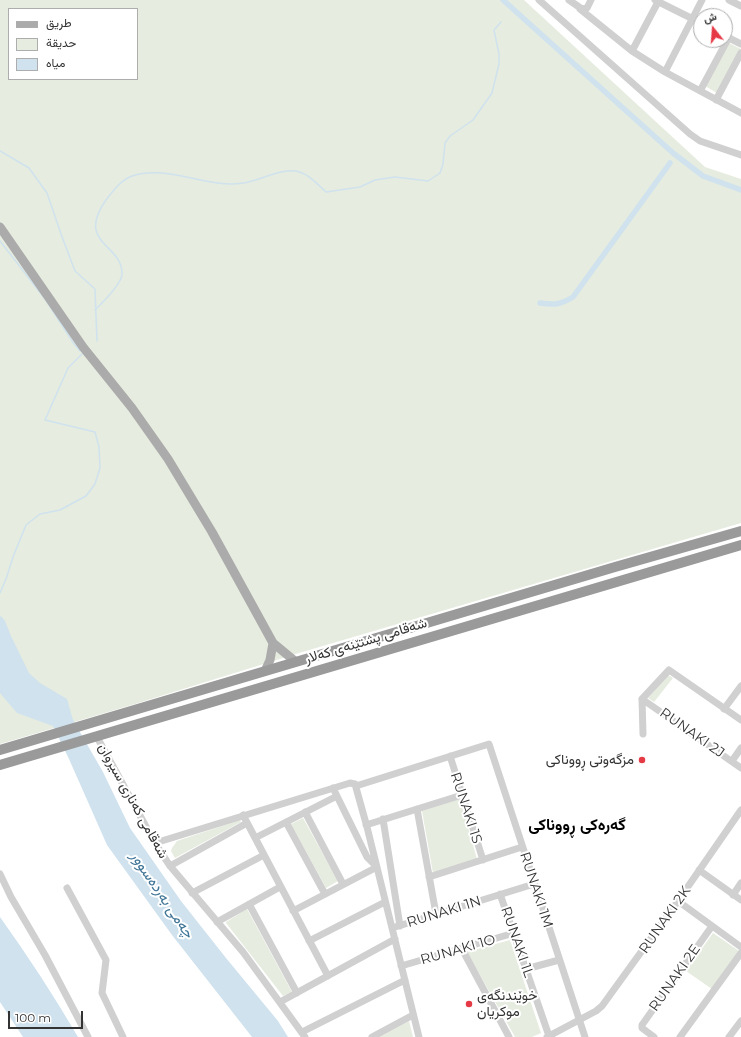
<!DOCTYPE html>
<meta charset="utf-8">
<style>
body{margin:0}
#map{position:relative;width:741px;height:1037px;overflow:hidden;background:#fff;font-family:Montserrat,Vazirmatn,sans-serif}
canvas{display:block}
.legend{position:absolute;left:8px;top:8px;width:130px;height:72px;box-sizing:border-box;background:#fff;border:1px solid #adadad;margin:0;padding:5px 7px;list-style:none;font-size:12px;color:#333}
.legend li{display:flex;align-items:center;gap:8px;height:20px}
.legend b{width:20px;border:1px solid #adadad}
.north{position:absolute;left:693px;top:8px;width:40px;height:40px;box-sizing:border-box;background:#fff;border:1px solid #adadad;border-radius:50%;rotate:343deg;font-size:11px;font-weight:700;line-height:16px;text-align:center;color:#333}
.north::after{content:'';display:block;margin:auto;width:14px;height:18px;background:#e63946;clip-path:polygon(50% 0,100% 100%,50% 72%,0 100%)}
.scale{position:absolute;left:8px;top:1011px;width:75px;height:18px;box-sizing:border-box;border:2px solid #333;border-top:0;padding-left:5px;font-size:12px;line-height:14px;white-space:nowrap;color:#333;-webkit-text-stroke:3px #fff;paint-order:stroke}
</style>
<div id="map">
<canvas width="741" height="1037"></canvas>
<ul class="legend">
<li><b style="height:5px;background:#ababab"></b>طريق</li>
<li><b style="height:11px;background:#e6ecdf"></b>حديقة</li>
<li><b style="height:11px;background:#cfe2ee"></b>مياه</li>
</ul>
<div class="north">ش</div>
<div class="scale">100 m</div>
</div>
<script>
const ctx = document.querySelector('canvas').getContext('2d');
ctx.lineJoin = 'round';
function fill(path, color) {
  ctx.fillStyle = color;
  ctx.fill(path, 'evenodd');
}
function stroke(path, color, width, dash) {
  ctx.strokeStyle = color;
  ctx.lineWidth = width;
  ctx.lineCap = dash ? 'butt' : 'round';
  ctx.setLineDash(dash || []);
  ctx.stroke(path);
}
function drawText(font, color, halo, rows, align = 'center') {
  ctx.font = font + ' Montserrat,Vazirmatn,sans-serif';
  ctx.lineWidth = 4;
  ctx.setLineDash([]);
  ctx.textBaseline = 'middle';
  ctx.strokeStyle = halo;
  ctx.fillStyle = color;
  for (const [text, x, y, turn = 0] of rows) {
    ctx.save();
    ctx.translate(x, y);
    ctx.rotate((+turn || 0) * Math.PI / 180);
    ctx.textAlign = isNaN(turn) ? turn : align;
    if (halo) ctx.strokeText(text, 0, 0);
    ctx.fillText(text, 0, 0);
    ctx.restore();
  }
}
fill(new Path2D(`
 M0,0h524l181,167 36,12v344l-442,130 -164,51 -135,40zM9,9h128v70h-128z
 M729,43l12,6 -24,44 -12,-7z
 M668,675l5,3 -19,24 -6,-4z
 M460,799l17,60 -44,14 -11,-62z
 M303,818l35,63 -12,7 -35,-64z
 M240,820l1,2 -66,36 -4,-7 1,-3 5,-7z
 M247,909l45,83 -9,4 -57,-73v-1z
 M713,933l26,18 -27,38 -26,-18z
 M510,940l31,93 -9,4h-17l-48,-85z
 M409,1021l4,16h-34z`), '#e6ecdf');
fill(new Path2D(`
 M1,616l4,5 6,15 18,37 11,10 27,16 6,21 30,52 27,56 51,73 45,57 52,63 10,16h-36l-80,-102 -65,-90 -38,-86 -16,-33 -36,-13 -17,-20v-76z
 M0,917c28,39 54,79 78,120h-55l-23,-35z`), '#cfe2ee');
stroke(new Path2D(`
 M0,151l29,17 18,25 14,41 14,37 20,18 2,52
 M0,241l45,58 29,45 6,7
 M95,310c8,-8 27,-26 27,-36 1,-30 -47,-30 -16,-74 7,-9 15,-20 26,-24 37,-12 74,13 111,7 17,-2 43,-18 59,-10 9,3 17,13 24,19l34,-5 15,-7 20,-3 33,4 12,-8 3,-9 2,-21 5,-7 23,-16 19,-27 7,-29v-10l-5,-24 7,-8
 M0,593l6,-14 7,-22 13,-32 14,-11 20,-4 26,-14 9,-12 5,-16 -1,-21 -4,-15 -50,-12 23,-52 15,-15`), '#cfe2ee', 1.5);
stroke(new Path2D(`
 M503,0l170,153 30,23 38,14
 M540,303c14,2 20,2 33,-6l97,-134`), '#cfe2ee', 5.5);
stroke(new Path2D(`
 M539,0l151,134 10,7 41,14
 M569,0l13,9 5,-1 4,-8
 M655,0l46,23
 M729,0l12,6
 M580,9l52,42 33,21 76,41
 M725,36l16,8
 M632,51l26,-49
 M665,72l37,-72
 M700,91l29,-54
 M716,100l25,-47
 M642,699l27,-29 72,50
 M642,699l99,69
 M642,699l1,35
 M724,709l17,-23
 M97,737l58,106 15,23 73,86 62,85
 M450,756l33,104
 M732,761l9,-13
 M356,786l133,-42 96,293
 M417,809l19,105
 M305,812l38,72
 M243,815l85,161
 M383,819l17,107
 M286,822l39,72
 M366,825l96,-30
 M255,838l82,-42
 M155,843l195,-60 5,1 12,43 52,210
 M170,866l77,-43
 M699,870l42,30
 M0,874l11,23 34,58 43,82
 M429,877l93,-30
 M67,888l39,72 -4,33 21,44
 M192,893l72,-38
 M500,894l49,142
 M733,895l8,-12
 M678,901l63,46
 M249,904l48,89
 M293,911l84,-44 -10,-10 -34,-69
 M217,922l63,-35
 M392,928l142,-44
 M309,941l76,-39
 M462,949l47,88
 M401,966l113,-33
 M526,969l33,-9
 M280,1002l115,-63
 M302,1032l103,-52
 M372,1037l41,-22
 M547,1037l49,-26 6,-5 76,-105 63,-91
 M654,1037l-12,-9v-3l70,-99
 M680,1037l61,-84
 M729,1037l12,-16`), '#d0d0d0', 7);
stroke(new Path2D(`
 M0,227l83,120 49,61 36,51 44,73 61,111 23,19
 M265,671l5,-11 3,-17`), '#ababab', 9);
stroke(new Path2D(`
 M0,750l615,-183 126,-36
 M0,765l741,-220`), '#9a9a9a', 10);
for (const [x, y, r, color] of [
 [642,760,4,"#e63946"],
 [469,1004,4,"#e63946"]
]) {
  const dot = new Path2D();
  dot.arc(x, y, r, 0, 2 * Math.PI);
  ctx.fillStyle = color;
  ctx.fill(dot);
  stroke(dot, '#fff', 1.5);
}
drawText('14px', '#333', '#fff', [
 ["شەقامی پشتێنەی کەلار",366,641,-17],
 ["RUNAKI 2J",692,733,35],
 ["شەقامی کەناری سیروان",133,801,61],
 ["RUNAKI 1S",466,808,72],
 ["RUNAKI 1M",536,890,72],
 ["RUNAKI 1N",444,912,-17],
 ["RUNAKI 2K",665,920,-55],
 ["RUNAKI 1L",517,942,71],
 ["RUNAKI 1O",458,950,-16],
 ["RUNAKI 2E",675,978,-55]
]);
drawText('14px', '#333', '#fff', [
 ["مزگەوتی ڕووناکی",634,760],
 ["خوێندنگەی",477,996,"left"],
 ["موکریان",477,1012,"left"]
], 'right');
drawText('italic 15px', '#3f7597', '#fff', [
 ["چەمی بەردەسوور",162,895,56]
]);
drawText('bold 16px', '#000', '#fff', [
 ["گەرەکی ڕووناکی",577,825]
]);
</script>
